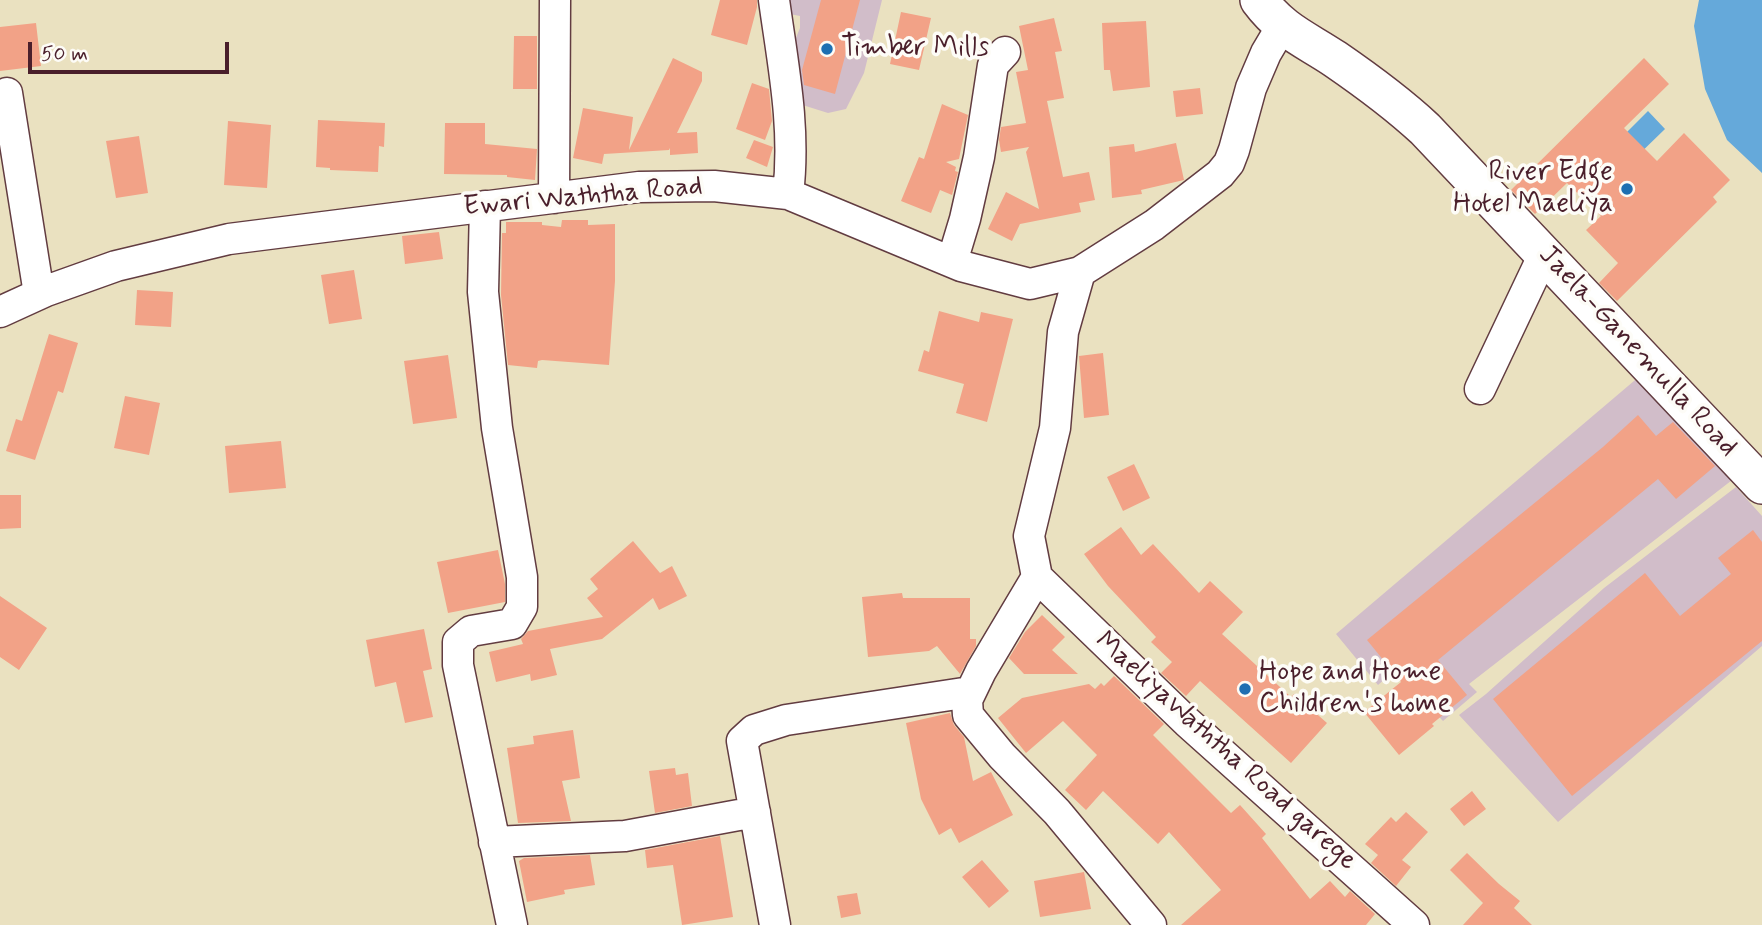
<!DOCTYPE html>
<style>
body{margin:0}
#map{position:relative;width:1762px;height:925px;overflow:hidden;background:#eae1c0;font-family:Mynerve,sans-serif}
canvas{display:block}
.scale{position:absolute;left:28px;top:42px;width:201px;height:32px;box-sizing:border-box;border:4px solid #4a1f2b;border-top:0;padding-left:9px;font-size:21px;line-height:24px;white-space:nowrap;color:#4a1f2b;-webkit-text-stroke:5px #fdfcf7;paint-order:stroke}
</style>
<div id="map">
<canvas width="1762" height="925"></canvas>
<div class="scale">50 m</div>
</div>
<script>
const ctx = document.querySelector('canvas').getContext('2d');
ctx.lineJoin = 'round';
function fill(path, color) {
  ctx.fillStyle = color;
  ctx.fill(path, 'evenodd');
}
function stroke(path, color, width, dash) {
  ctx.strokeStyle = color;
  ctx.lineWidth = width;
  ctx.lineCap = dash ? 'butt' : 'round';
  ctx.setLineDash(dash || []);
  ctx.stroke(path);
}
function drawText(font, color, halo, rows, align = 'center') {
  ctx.font = font + ' Mynerve,sans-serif';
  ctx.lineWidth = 7;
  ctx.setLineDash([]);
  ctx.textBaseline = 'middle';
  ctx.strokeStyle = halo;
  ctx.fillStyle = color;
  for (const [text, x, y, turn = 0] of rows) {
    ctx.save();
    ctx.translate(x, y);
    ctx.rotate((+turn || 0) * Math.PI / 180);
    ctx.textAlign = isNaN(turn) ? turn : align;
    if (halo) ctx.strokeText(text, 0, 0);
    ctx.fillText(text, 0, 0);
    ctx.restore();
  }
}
fill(new Path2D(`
 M779,0h103l-18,73 -18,36 -18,4 -35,-11 -3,-50 10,-24v-12l-21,-4z
 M1641,375l95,102 -267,207 8,8 -34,29 -48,-51 -17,15 -42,-51z
 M1736,487l26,29v130l-204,176 -99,-107 27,-21 118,-106z`), '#d1bdc9');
fill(new Path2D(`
 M1699,0h63v173l-35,-33 -22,-51 -11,-63z
 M1648,111l17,18 -35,34 -17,-17z`), '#65a9da');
fill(new Path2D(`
 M720,0h37v7l-10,38 -36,-10z
 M821,0h39l-25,94 -31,-9 -2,-15z
 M901,12l30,6 -12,52 -29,-6z
 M1054,18l8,33 -7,1 9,46 -17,3 16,76 26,-5 6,28 -16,3 2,9 -61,12 -8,17 -24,-12 18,-37 33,17 -13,-57 3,-5 -28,5 -2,-12 2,-13 25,-4 -10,-51 12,-2 -9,-44z
 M1146,21l4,66 -37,4 -3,-21h-6l-2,-47z
 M36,23l5,43 -41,5v-44z
 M514,36h23v53h-24z
 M673,58l29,14v9l-25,52 20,-1 1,21 -28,2v-7l-1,2 -65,4 -2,10 -29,-6 10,-50 50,9 -4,33z
 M1644,58l25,26 -45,44 33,33 27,-28 46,47 -17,17 4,5 -100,99 -18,-18 19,-20 -32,-33 15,-14 -34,-33 -32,31 -24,-24z
 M752,83l17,6 3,32 -7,19 -29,-11z
 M1200,88l3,26 -27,3 -3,-26z
 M942,104l26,11 -9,44 -13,3 10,5 -1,4 3,1 -6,23 -12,-5 -9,23 -30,-12 18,-44 5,2z
 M318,120l67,3 -1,24 -5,-1 -1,26 -48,-2v-2l-14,-1z
 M228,121l43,4 -4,63 -43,-3z
 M445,123h40v21l52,5 -2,31 -28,-3v-2l-63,-1z
 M139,136l9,57 -32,5 -10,-57z
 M754,140l19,7 -6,20 -21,-9z
 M1176,143l8,37 -43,10 1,4 -30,4 -3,-51 25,-3 1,8z
 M562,220h26v5l27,-1v57l-6,84 -67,-5 -4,1 -1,7 -29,-3 -7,-70 1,-62h4v-11h36v3l19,2z
 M439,232l4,27 -38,5 -3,-28z
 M354,270l8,49 -33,5 -8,-49z
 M137,290l36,2 -2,35 -36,-2z
 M939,311l40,11 2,-10 32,7 -26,103 -31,-9 8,-29 -46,-13 6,-21 5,2z
 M49,334l29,9 -15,50 -5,-2 -23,69 -29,-9 10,-32 6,2z
 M1103,353l6,62 -25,3 -5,-62z
 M448,355l9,63 -44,6 -9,-63z
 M125,396l35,7 -11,52 -35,-7z
 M1638,415l18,21 17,-14 42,44 -39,33 -18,-20 -220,181 29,35 -35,29 2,2 -35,29 -35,-43 37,-30 -34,-42 236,-193z
 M281,441l5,47 -57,5 -4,-47z
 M1134,464l16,34 -27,13 -16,-34z
 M0,495h21v33l-21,1z
 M1121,527l20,28 12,-11 46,49 11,-12 33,31 -21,22 69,63 3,-3 33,29 -36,40 -91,-82 -14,15 -25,-23 11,-11 -21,-20 5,-5 -48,-51 -24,-32z
 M1753,530l9,12v99l-190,155 -79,-97 152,-126 35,43 51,-42 -13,-16z
 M633,541l27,32 12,-7 15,30 -28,14 -6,-12 -51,41 -52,10 7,26 -26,6 -1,-7 -34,8 -7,-30 34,-8 -2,-5 7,-8 75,-14 -16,-19 11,-9 -8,-10z
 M498,550l7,34v18l-57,11 -11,-51z
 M902,593l1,5h67v41h6v7l-16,28 -23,-28 -8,5 -61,6 -6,-60z
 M0,596l47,32 -28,42 -19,-13z
 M1042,615l23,22 -13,13 26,24h-54l-15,-16 16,-26z
 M424,629l8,40 -9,2 10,46 -28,6 -9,-41 -21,5 -9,-47z
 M1114,676l50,48 -11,11 78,78 9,-8 26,29 -4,4 48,61 20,-18 15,16 5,-6 25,23 -9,11h-185l40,-35 -52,-58 -11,12 -55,-53 -17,19 -21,-20 32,-35 -34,-34 -37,32 -28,-35 24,-20 67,-14 6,5 6,-6 3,3z
 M950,713l4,12 10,12 9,44 18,-9 22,43 -54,28 -8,-15 -12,7 -18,-36 -15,-76z
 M573,730l7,48 -18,3 9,40 -53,2 -11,-75 27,-4 -1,-8z
 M675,768l1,7 12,-2 4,33 -37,7 -6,-42z
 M1472,791l14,18 -22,17 -14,-17z
 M1406,812l22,20 -26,28 9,7 -15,19 -25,-23 7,-8 -13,-11 26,-27 5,5z
 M720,836l13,81 -51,8 -9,-60 -26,3 -2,-18z
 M1467,853l32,31 21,17 -6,7 18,17h-69l20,-22 -33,-33z
 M590,855l5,30 -31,5 1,4 -38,8 -8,-41 5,-3z
 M982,860l27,31 -20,17 -27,-31z
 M1084,872l7,37 -51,8 -6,-36z
 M857,893l4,21 -20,4 -4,-22z`), '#f2a287');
const minor = new Path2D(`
 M774,0c9,65 22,128 14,194
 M7,93l32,201
 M554,198l1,-198
 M485,206l-2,86 14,136 25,149v30l-10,17 -41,7 -13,11v23l54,260
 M952,262l13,-43 14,-62 14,-92 12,-13
 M1080,272l-17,60 -8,96 -26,108 8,41 -56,94 -14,29 1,15 34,41 55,56 94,113
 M0,312l46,-21 70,-25 113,-27 410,-52 75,-1 74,8 173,72 69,18 50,-12 74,-47 66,-51 9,-11 5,-13 17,-62 15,-35 16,-27
 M1480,389l64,-135
 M1037,577l150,145 227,203
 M494,842l131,-6 130,-24
 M775,925l-33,-184 12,-11 32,-10 184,-28`);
const major = new Path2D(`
 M1259,0c23,31 46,39 76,59 32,22 62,44 90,70l337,356`);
stroke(minor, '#623c41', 33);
stroke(major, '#623c41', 40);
stroke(minor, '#fff', 30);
stroke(major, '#fff', 37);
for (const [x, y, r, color] of [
 [827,49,7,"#1f6fb2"],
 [1627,189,7,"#1f6fb2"],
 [1245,689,7,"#1f6fb2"]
]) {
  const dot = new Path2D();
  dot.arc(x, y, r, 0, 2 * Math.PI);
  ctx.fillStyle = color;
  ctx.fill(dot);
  stroke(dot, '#fdfcf7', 2.5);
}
drawText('28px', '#4a1f2b', '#fdfcf7', [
 ["Timber Mills",841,49],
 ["River Edge",1613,173,"right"],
 ["Hotel Maeliya",1613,205,"right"],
 ["Hope and Home",1259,673],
 ["Children's home",1259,705]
], 'left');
drawText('28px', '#4a1f2b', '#fdfcf7', [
 ["Ewari Waththa Road",583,198,-5],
 ["Jaela-Ganemulla Road",1637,352,47],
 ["MaeliyaWaththa Road garege",1225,752,42]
]);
</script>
